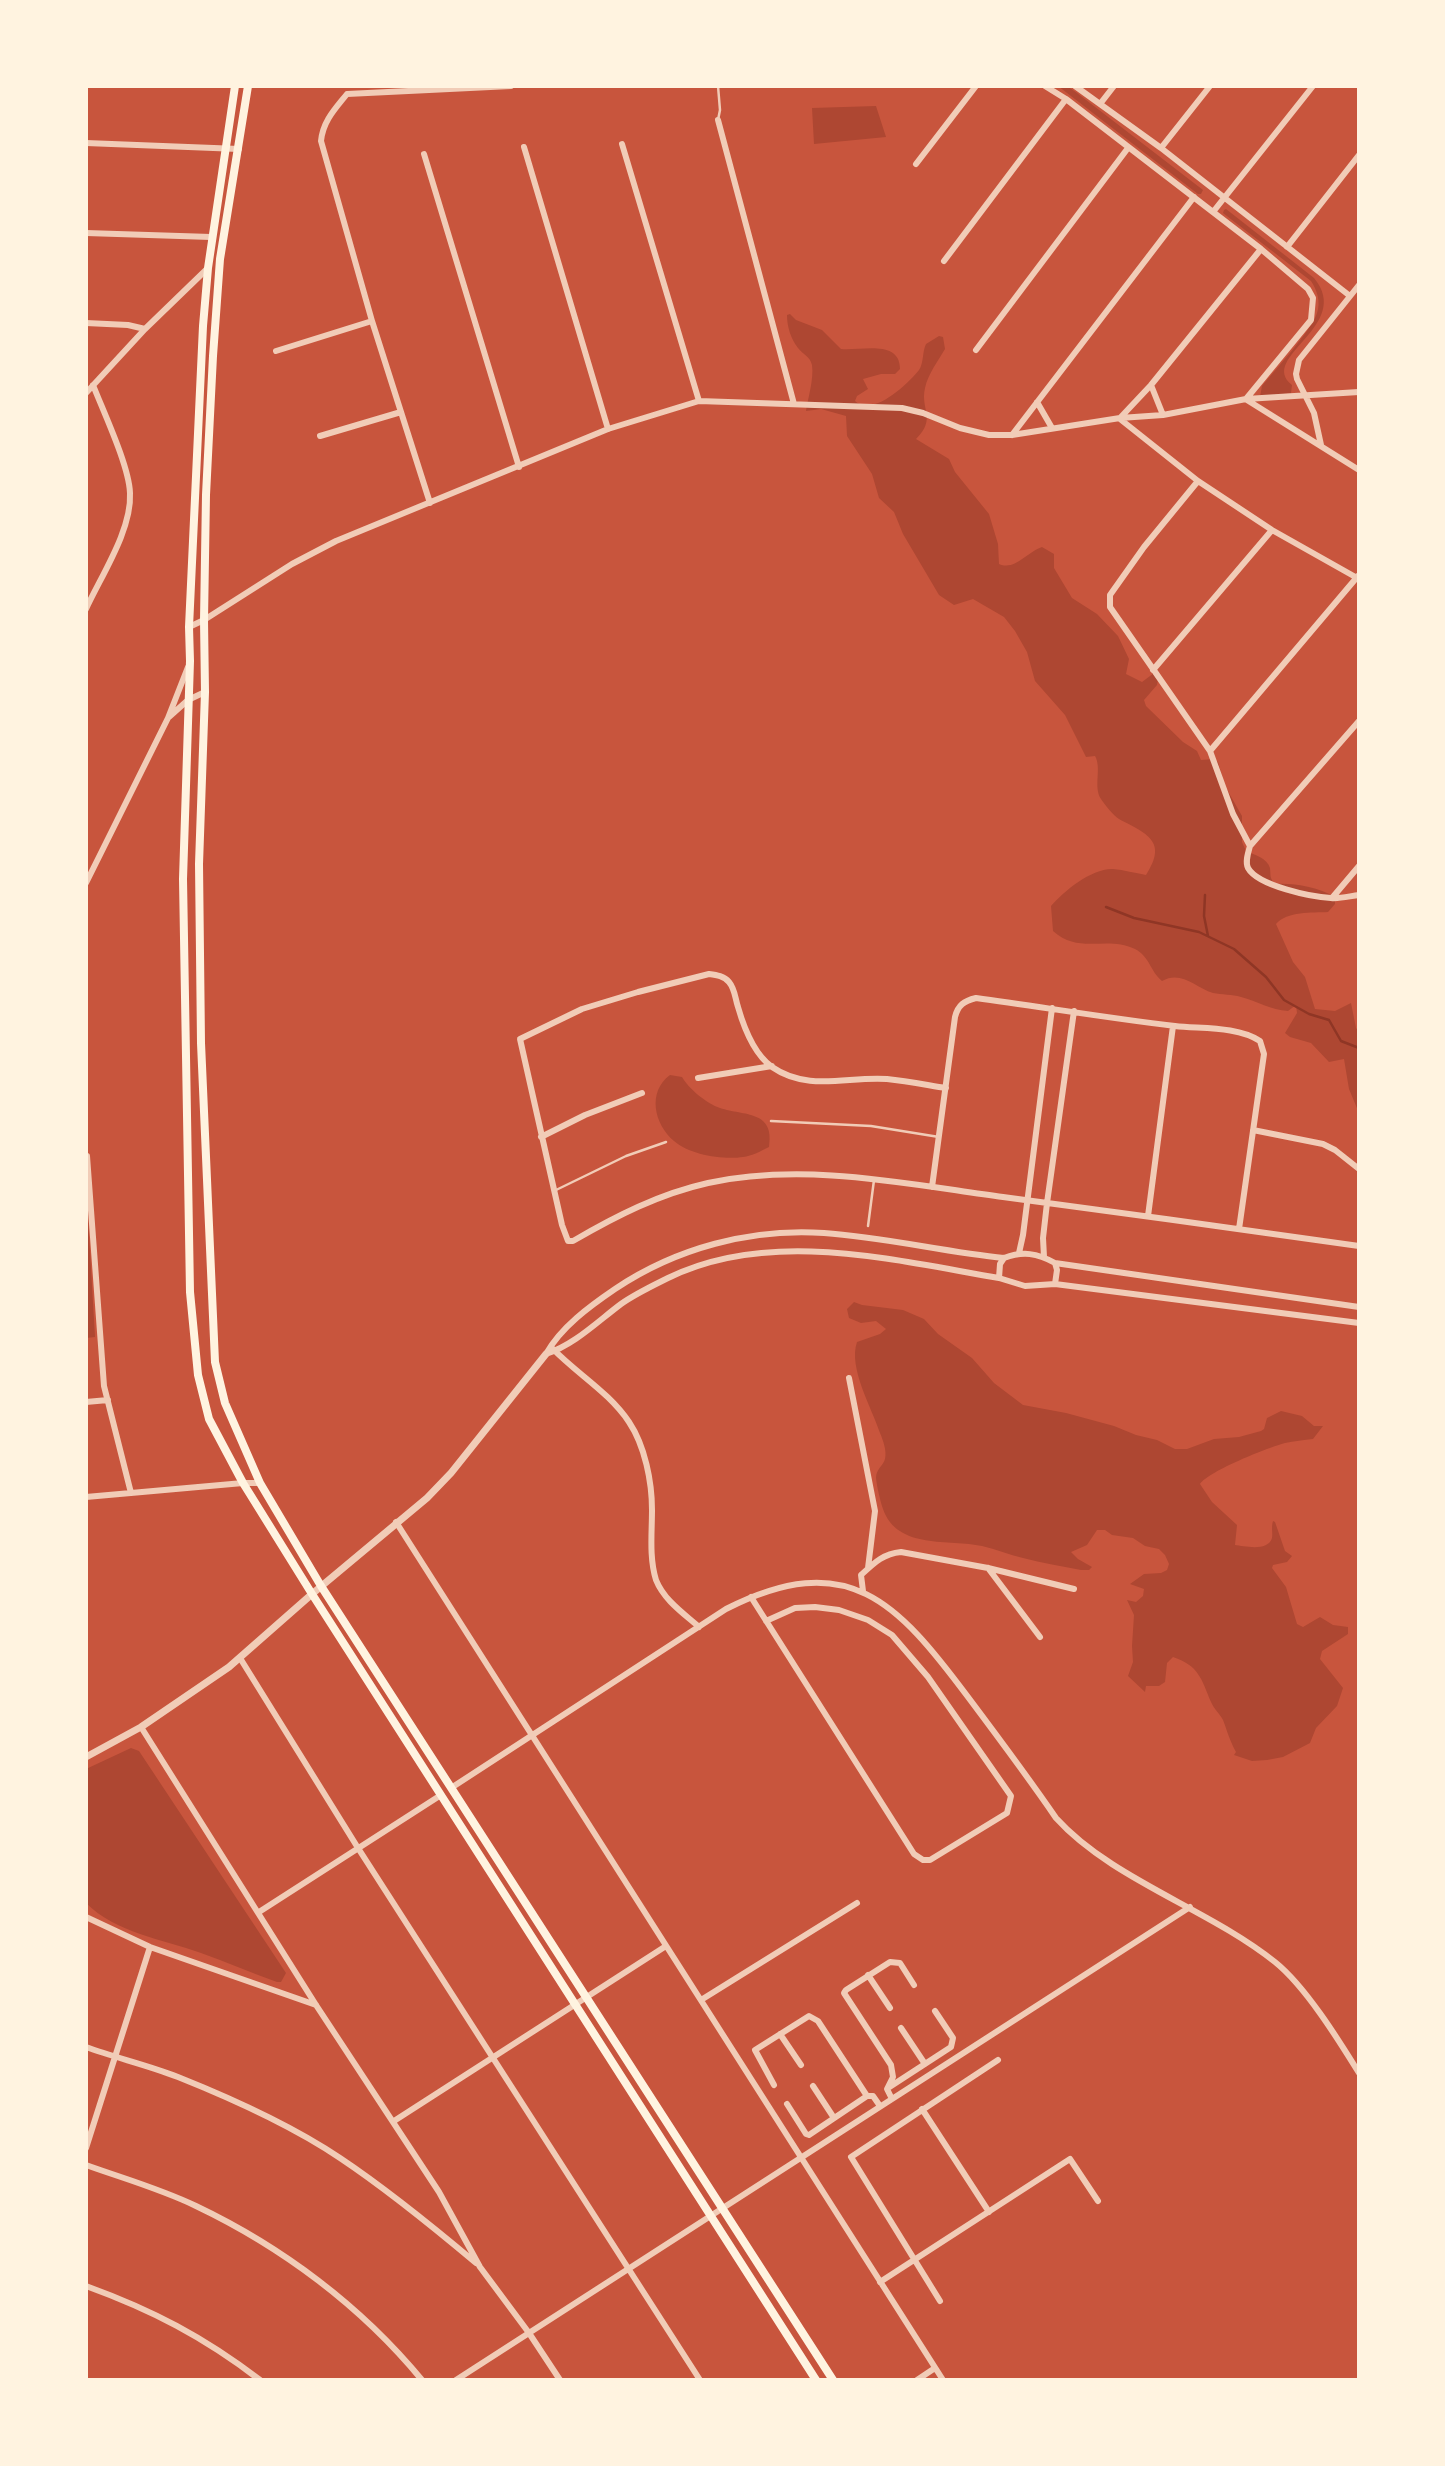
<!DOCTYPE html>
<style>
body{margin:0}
#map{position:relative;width:1445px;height:2466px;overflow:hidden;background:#c8553d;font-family:"Roboto Condensed",sans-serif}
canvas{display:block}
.frame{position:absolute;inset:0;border:88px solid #fff3e0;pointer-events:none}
</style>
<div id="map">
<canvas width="1445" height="2466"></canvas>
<div class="frame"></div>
</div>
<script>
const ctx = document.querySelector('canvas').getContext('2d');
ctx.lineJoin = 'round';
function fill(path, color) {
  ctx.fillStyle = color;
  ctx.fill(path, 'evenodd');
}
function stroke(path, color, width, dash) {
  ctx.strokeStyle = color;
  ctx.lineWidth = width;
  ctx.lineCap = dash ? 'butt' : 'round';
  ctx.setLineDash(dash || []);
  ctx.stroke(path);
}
fill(new Path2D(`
 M1058,86h9l10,7 126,97 -2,4h-3z
 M876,106l10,31 -72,7 -2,-36z
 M1226,209l88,69c40,48 -57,79 -22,107l-1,8 -31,4 2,-11c13,-16 50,-56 55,-73 4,-11 0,-23 -6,-32l-88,-68 1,-3z
 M790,314l6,6 26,10 19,19c20,2 59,-10 59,20l-5,5h-14l-18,5 5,10 -11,7 -2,5c17,17 53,-17 64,-31 5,-7 3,-18 7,-26l13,-8 4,1 2,12c-7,12 -17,25 -20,39 -5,22 12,30 -9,51l33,20 6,13 34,42 9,30 1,20c16,7 28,-12 43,-17l12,7v14l18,30 25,16 21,22 11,23 -3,15 16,8 12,-9 5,1 -2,11 -13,15 2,6 37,36 14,9 4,9 13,-1 4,3 7,24 17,30v26l4,9c9,4 21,7 24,17 1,8 -1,9 5,16 20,-1 42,3 60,13v7l-7,8c-16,1 -41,-1 -52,12l17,38 12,15 10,32 20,2 16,-8 5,25 3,4v81l-10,-24 -5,-30 -15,3 -18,-19 -21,-6 -5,-4 12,-20 -1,-8 -8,6c-17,-1 -31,-10 -47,-14 -9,-3 -19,-2 -28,-4 -18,-6 -32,-23 -51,-12 -12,-10 -12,-24 -27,-32 -29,-14 -55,6 -82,-18l-2,-25c13,-15 41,-38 62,-37 11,1 22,4 33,6 22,-34 1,-41 -27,-56 -5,-3 -14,-14 -18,-20 -8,-12 1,-31 -6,-43l-9,1 -21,-42 -30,-34 -8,-29 -12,-21 -11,-14 -31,-18 -19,6 -15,-10 -36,-61 -9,-22 -15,-14 -7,-24 -25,-38 -1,-20 -25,-7 -15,2c2,-13 8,-32 6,-46 -2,-9 -9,-10 -14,-17 -7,-9 -11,-21 -11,-33z
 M670,1075l12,2c6,11 25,27 38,31 24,8 55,2 49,39 -8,4 -17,9 -26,10 -20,3 -53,-2 -69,-16 -20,-17 -27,-49 -4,-66z
 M86,1184l9,153 -9,1z
 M854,1302l8,3 41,5 21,9 14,15 34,24 22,25 29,22 43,8 48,13 22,9 21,5 18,9h12l27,-10 25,-2 22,-6 3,-2 3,-11 14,-7 21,5 12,10h9l-10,13c-9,1 -19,2 -28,4 -16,4 -76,28 -85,41l12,18 25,23 -2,20c9,1 33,7 37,-7 1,-5 -1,-11 1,-17l2,1 10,29 7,5 -5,6 -14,3 -1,3 14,19 11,37 6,3 17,-10 13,8 15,2v7l-26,17 -2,8 23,29 -6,18 -21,22 -6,15 -27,14 -16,3 -15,1 -18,-6 2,-3c-7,-13 -8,-19 -13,-32 -3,-6 -9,-11 -12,-18 -10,-24 -12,-36 -38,-45l-6,6 -2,19 -6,4h-13l-1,6 -17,-16 5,-14 -1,-16 2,-31 -7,-15 9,2 7,-6 1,-7 -14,-5 14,-10 17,-1 6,-3 2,-6 -4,-9 -6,-6 -14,-3 -12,-8 -21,-3 -7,-5h-8l-10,15 -16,7 7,7 14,8 -3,3h-8c-19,-4 -39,-7 -58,-12 -14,-3 -27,-9 -41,-12 -32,-7 -85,4 -99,-37 -3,-9 -6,-22 -7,-31 0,-9 7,-12 9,-19 2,-8 -2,-19 -5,-26 -8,-25 -32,-65 -23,-91l23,-8 6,-5 -10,-8 -15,2 -12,-5 -2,-9z
 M131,1748l8,3 147,222 -5,9h-4c-25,-9 -51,-20 -76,-29 -39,-14 -85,-20 -115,-50v-134z`), '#ae4732');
stroke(new Path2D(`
 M1205,895l-1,21 4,20
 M1106,907l28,11 65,14 35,17 32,28 18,23 25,14 20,6 12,21 18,7`), '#8f3625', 2.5);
stroke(new Path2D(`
 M718,120l2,-10 -2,-24
 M771,1121l100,5 68,11
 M554,1191l72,-35 40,-14
 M868,1226l6,-46`), '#f1ccb7', 2.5);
stroke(new Path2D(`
 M1045,86l21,13 195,150 47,40 5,9 -2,22 -65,79
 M1075,86l86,62 189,148
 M1100,104l14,-18
 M718,120l76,284
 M86,143l153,6
 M622,144l77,257
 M524,147l84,282
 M1161,148l49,-62
 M424,154l95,313
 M916,164l60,-78
 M1213,212l100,-126
 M86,233l125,4
 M1287,247l72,-92
 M944,261l122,-162
 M86,323l42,2 17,4
 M976,350l152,-202
 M276,351l96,-30
 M1151,385l12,30
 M86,393l59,-64 63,-61
 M1247,400l112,70
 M1037,402l15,26
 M1120,418l31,-33 110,-136
 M1120,419l78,62 74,49 87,49
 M1012,435l182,-238
 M320,436l81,-24
 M1321,445l-7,-32 -17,-34 -1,-5 3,-14 60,-75
 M1198,481l-54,66 -34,48v12l100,144 23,63 17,32c-2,7 -5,16 -2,22 10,18 64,29 83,30 9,1 19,-2 28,-3
 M430,503l-58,-182 -51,-180c2,-20 14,-32 26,-47l164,-8
 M86,609c15,-33 46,-79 44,-116 -1,-27 -26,-80 -37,-108
 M189,627l15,-7 88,-56 44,-23 272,-112 91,-28 203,7 21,5 37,15 29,7h23l108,-17 43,-3 83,-16 113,-7
 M1153,670l119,-140
 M169,717l19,-17 17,-8
 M1210,751l148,-175
 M1250,846l109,-125
 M86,883l82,-165 20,-51
 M1332,898l27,-32
 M698,1078l74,-12
 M946,1088c-19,-3 -39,-7 -59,-9 -39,-3 -79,13 -115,-12 -18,-13 -28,-39 -34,-60 -3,-9 -3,-18 -9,-25 -5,-6 -12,-7 -20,-8l-71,18 -56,17 -62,30 42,186 6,16h5c43,-25 86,-47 135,-58 97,-21 199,1 295,14 119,16 237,32 356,49
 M1253,1130l70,14 12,6 24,19
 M541,1137l44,-22 57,-22
 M87,1156l17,230 27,107
 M932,1187l23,-170c3,-12 9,-16 21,-19 66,9 132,20 199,28 26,3 62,0 85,15l4,13 -25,175
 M1148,1216l25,-190
 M1019,1253l4,-18 29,-227
 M1044,1257l-1,-19 4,-35 27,-192
 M1055,1263l2,7 -2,14
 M999,1278l1,-14 4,-6
 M552,1348c25,26 57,44 77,74 16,24 23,60 23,88 0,23 -3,47 4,70 8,20 27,33 43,47
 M546,1354c15,-27 44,-48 69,-65 61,-41 136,-61 209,-56 60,4 120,19 180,25 19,-7 33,-5 51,5l304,44
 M546,1354c28,-9 51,-32 75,-50 14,-10 31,-18 47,-26 102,-50 225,-18 331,0l26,8 30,-2 304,39
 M849,1378l26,133 -7,57
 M86,1402l22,-2
 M86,1497l157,-14h17
 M396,1522l547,858
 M988,1568l52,69
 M863,1591l-2,-16c14,-13 22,-21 40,-23l87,16 86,21
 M751,1597l163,257 9,6h7l77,-47 4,-17 -83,-119 -36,-42 -24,-15 -29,-10 -24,-3 -20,1 -29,13
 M240,1658l118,190 342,532
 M141,1727l175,278 123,187 41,75 49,66 31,47
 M451,1788l275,-179c122,-62 171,-7 242,88 30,40 60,80 88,121 55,61 153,91 219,144 30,24 63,77 84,111
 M259,1912l182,-117
 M86,1917l64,30 166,58
 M868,1975l22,33
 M701,2000l156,-97
 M901,2028l24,36
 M780,2034l21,31
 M86,2047c30,11 62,18 92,30 55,22 113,48 162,81 48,32 92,68 136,105
 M774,2085l-19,-35 54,-34 9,5 49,75
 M813,2086l21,32
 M888,2088l63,-41 2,-9 -18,-27
 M892,2099l-5,-10 6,-12 -2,-12 -47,-72 2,-3 44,-28 10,1 14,22
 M787,2104l19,30 3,1 58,-39h6l7,10
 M922,2109l67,103
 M394,2121l272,-175
 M86,2148l64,-201
 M86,2165c36,13 75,24 110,41 86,41 165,100 226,174
 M880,2282l190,-123 28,42
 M86,2286c66,24 118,51 174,94
 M940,2301l-89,-144 147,-97
 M456,2380l734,-473
 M917,2380l18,-12`), '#f1ccb7', 6);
stroke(new Path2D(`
 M86,1757l55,-30 88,-60 83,-73 115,-96 24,-25 95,-119`), '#f1ccb7', 7);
stroke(new Path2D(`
 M235,86l-27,182 -5,58 -14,301 1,34 -7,218 7,413 8,83 11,44 34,64 69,111 504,786
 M248,86l-28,173 -7,97 -7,139 -2,125 1,72 -6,172 2,179 14,319 10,41 35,80 61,103 512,794`), '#fff3e0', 8);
</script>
